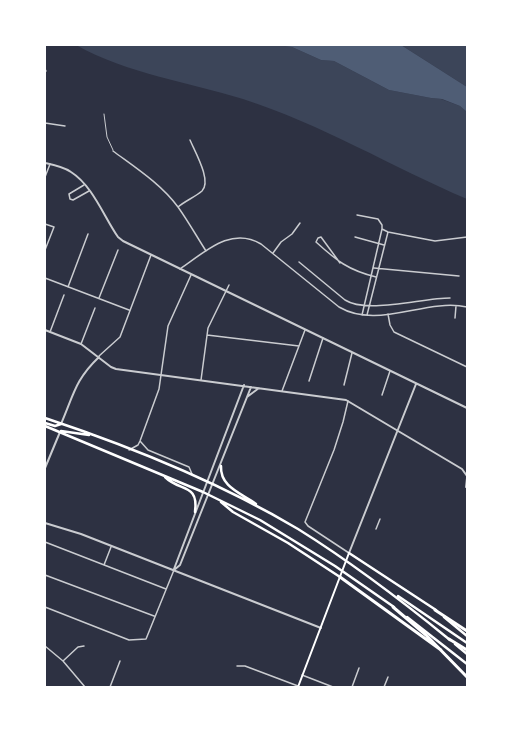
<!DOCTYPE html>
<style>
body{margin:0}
#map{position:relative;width:512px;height:732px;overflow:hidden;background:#2d3142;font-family:"Work Sans",sans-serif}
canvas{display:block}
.frame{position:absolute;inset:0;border:46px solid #fff;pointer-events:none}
</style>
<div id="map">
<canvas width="512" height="732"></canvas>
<div class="frame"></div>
</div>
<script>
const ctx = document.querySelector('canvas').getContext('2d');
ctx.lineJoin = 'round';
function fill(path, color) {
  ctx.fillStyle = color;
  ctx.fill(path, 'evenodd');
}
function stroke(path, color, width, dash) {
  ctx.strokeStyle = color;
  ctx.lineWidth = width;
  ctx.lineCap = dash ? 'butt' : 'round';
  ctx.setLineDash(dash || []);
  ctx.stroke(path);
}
fill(new Path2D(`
 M76,45h200l16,2 29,13 13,1 55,29 42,8 10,1 19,7 7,6v87c-75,-32 -146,-75 -224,-100 -55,-17 -115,-25 -167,-54z
 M401,45h66v42z`), '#3c4559');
fill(new Path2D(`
 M276,45h125l66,42v25l-7,-6 -18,-7 -11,-1 -42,-8 -55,-29 -13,-1 -29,-13z`), '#4f5d75');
stroke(new Path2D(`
 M104,114l3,23 6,13`), '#caccd0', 1);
stroke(new Path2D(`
 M45,69l1,2
 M45,123l20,3
 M113,151c23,17 48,33 65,56 10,14 19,30 28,44
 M45,177l5,-13
 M84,185l-15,9 1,5 3,1 16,-9
 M178,207c7,-6 17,-10 24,-16 10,-10 -7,-39 -12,-51
 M357,215l21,4 4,6v4l6,3 47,9 32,-4
 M45,224l9,3 -9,23
 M355,237l29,8
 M273,253l8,-11 11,-8 8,-11
 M299,262l46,38c22,14 77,-2 105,-2
 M340,263l-19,-26 -3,1 -2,4c21,19 32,28 60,35
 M374,268l85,8
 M180,269c25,-17 51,-43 81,-25l78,63c39,23 86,-9 128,0
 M45,278l84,32
 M68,287l20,-53
 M99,298l19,-48
 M388,314l2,11 4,7 73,35
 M362,315l20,-86
 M367,315l21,-83
 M455,318l1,-12
 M50,332l14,-37
 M207,335l92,11
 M81,344l14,-36
 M99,356l21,-19 31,-82
 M201,380l7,-52 21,-43
 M309,381l14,-43
 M344,385l8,-32
 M282,391l23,-61
 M382,395l8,-24
 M348,401l-5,21 -9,28 -29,72 3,4 41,27
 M140,441l8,9 41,17 3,7
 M129,450l9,-5 2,-4 19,-52 9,-63 23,-51
 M376,529l4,-10
 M45,542l121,47
 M104,565l7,-18
 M45,575l109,41
 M45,607l84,33 17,-1 28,-69
 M45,646l18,15 22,26
 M63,661l15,-14 6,-1
 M237,666h8l53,20
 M302,675l31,12
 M110,687l10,-26
 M352,687l7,-19
 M384,687l4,-10`), '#caccd0', 1.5);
stroke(new Path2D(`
 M45,163c9,2 19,4 26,9 22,14 33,45 47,65l5,4 344,167
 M45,330l36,14 30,23 5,2 230,31 116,69 5,7
 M247,397l12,-9
 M61,424c13,-30 14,-44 38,-67
 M45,468l15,-36
 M466,487l1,-9
 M45,523l36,11 240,94
 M349,553l67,-169
 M174,569l70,-184
 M174,570l6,-5 71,-178`), '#caccd0', 2);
stroke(new Path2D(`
 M298,687l51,-134`), '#fff', 2);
stroke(new Path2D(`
 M45,418c87,29 174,64 253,111 53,33 103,71 152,111
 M45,423l10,3 6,-2
 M45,426l158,66 57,28 75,46 59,41
 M61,431l28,4
 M221,466c-1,21 20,27 35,38
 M165,477c15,15 34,6 30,35
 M221,502l12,10 55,31 52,34
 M349,553l87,57
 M398,596l69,47
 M407,617l60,47
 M444,617l23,19
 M455,644l12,10`), '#fff', 2.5);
stroke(new Path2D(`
 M340,577l101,73
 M393,607l33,28 41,42
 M435,610l32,21
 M449,639l18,11`), '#fff', 3);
</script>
